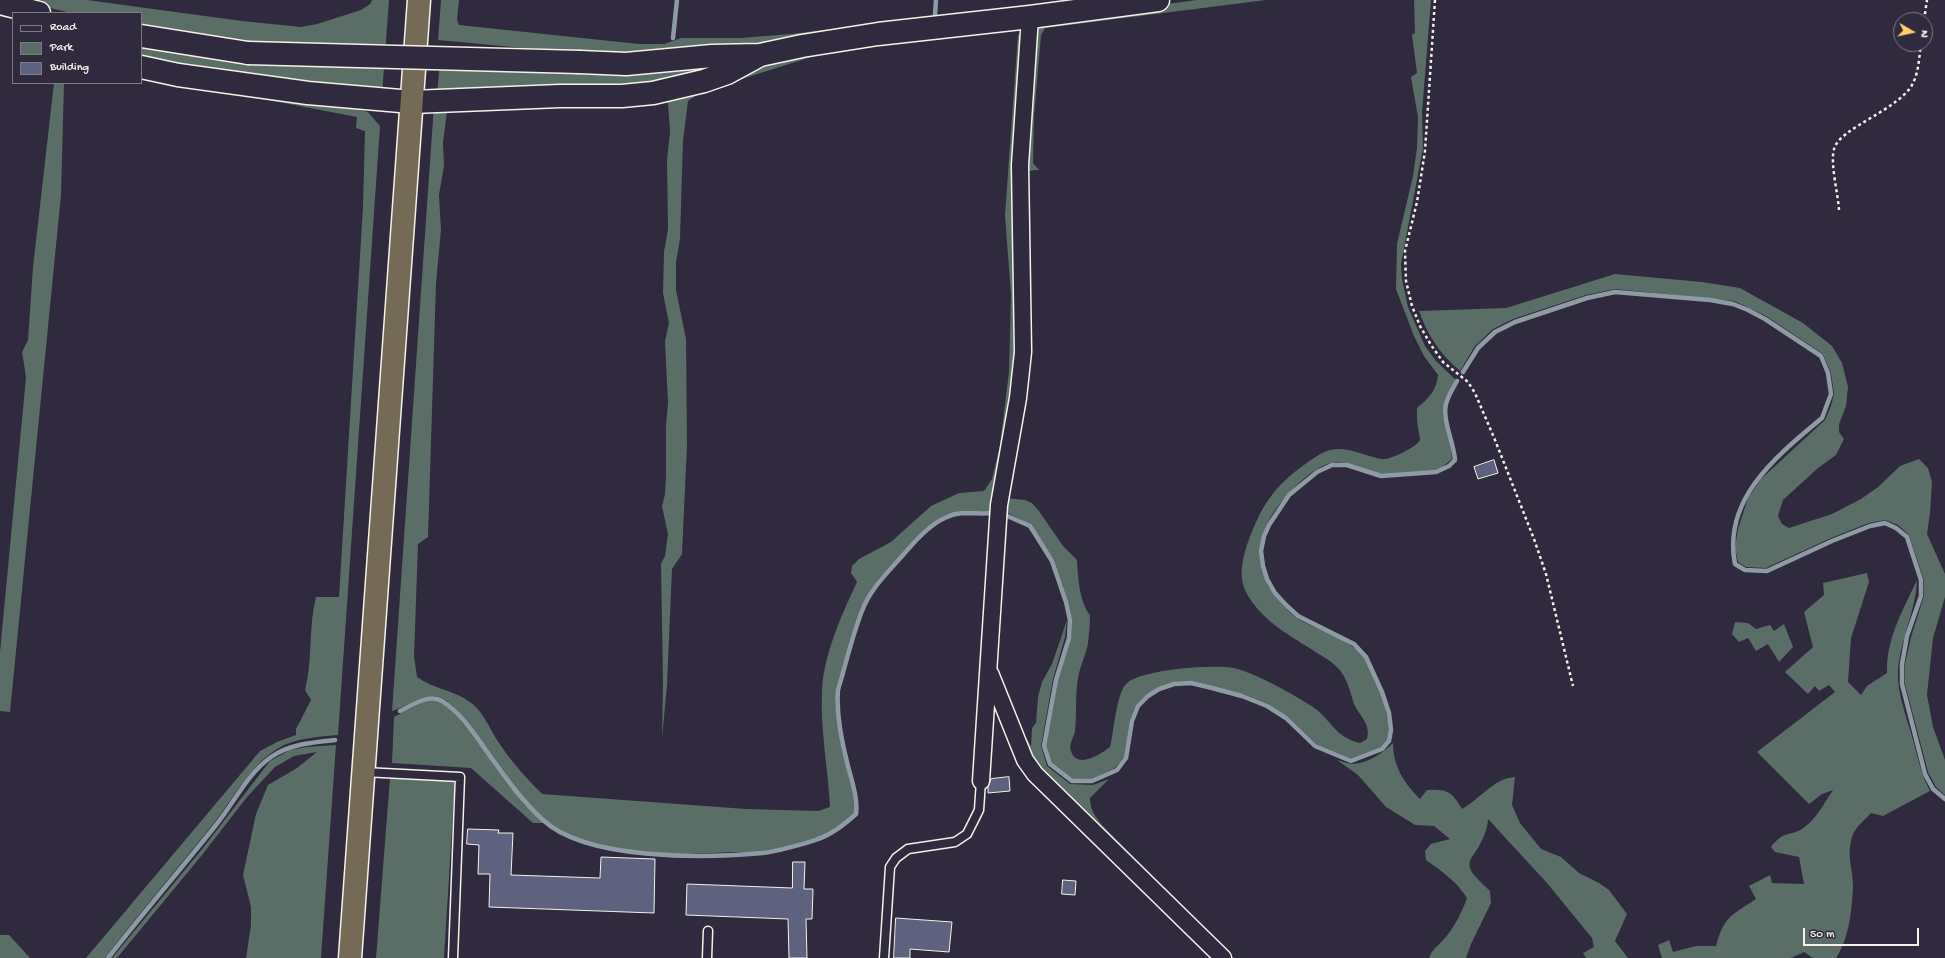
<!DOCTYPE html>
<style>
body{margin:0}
#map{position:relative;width:1945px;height:958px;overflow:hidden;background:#2f2a3d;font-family:"Gochi Hand",sans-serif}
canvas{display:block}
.legend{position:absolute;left:12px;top:12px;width:130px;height:72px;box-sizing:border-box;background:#2f2a3d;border:1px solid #7e7a81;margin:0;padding:5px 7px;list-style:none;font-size:12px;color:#f4f1e8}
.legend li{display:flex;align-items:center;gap:8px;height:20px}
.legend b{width:20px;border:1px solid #7e7a81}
.north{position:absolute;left:1893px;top:12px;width:40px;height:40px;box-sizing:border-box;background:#2f2a3d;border:1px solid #7e7a81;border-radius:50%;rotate:99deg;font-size:11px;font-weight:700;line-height:16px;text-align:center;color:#f4f1e8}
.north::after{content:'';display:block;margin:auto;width:14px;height:18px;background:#ffd166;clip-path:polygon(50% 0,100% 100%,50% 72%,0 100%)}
.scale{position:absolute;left:1803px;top:928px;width:116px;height:18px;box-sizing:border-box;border:2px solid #f4f1e8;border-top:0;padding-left:5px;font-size:12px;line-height:14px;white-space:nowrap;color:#f4f1e8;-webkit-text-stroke:3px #2f2a3d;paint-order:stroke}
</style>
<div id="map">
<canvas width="1945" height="958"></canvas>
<ul class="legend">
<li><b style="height:5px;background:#2f2a3d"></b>Road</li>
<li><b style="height:11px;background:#5a6d66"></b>Park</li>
<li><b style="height:11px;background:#5f627f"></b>Building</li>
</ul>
<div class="north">N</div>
<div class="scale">50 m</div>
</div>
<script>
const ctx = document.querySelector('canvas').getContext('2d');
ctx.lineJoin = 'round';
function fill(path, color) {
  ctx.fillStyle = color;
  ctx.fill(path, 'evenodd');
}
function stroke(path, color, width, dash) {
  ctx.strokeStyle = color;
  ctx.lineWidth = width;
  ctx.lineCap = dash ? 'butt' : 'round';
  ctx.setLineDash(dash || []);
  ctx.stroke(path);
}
fill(new Path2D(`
 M17,0h70l155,21 59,6 16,-3 44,-14 9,-6 2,-4h17l-7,95 -241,-32v-50h-70z
 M441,0h18l-2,20 2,5 180,19h25l17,-6h59l51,-4 279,-34h34l-306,43 -189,13 -171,-16z
 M1197,0h69l-221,28 -4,7 -7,82 -1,46 6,7 -15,1 10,-136 9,-13 8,-3z
 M1414,0h17l-9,112 1,36 -22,116 1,15 6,28 10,23 7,16 11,15 20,19c-25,38 -5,42 -4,79l-11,9 -6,2c-16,0 -39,6 -54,4 -17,-3 -32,-15 -50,-11 -22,6 -42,29 -55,46 -22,31 -22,61 3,91 5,7 12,14 19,19 18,10 38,15 54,27 5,3 10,8 13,13 9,14 32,68 21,83 -7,10 -23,14 -34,17l-36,-15 -29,-28 -19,-12 -25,-10 -31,-8 -20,-5 -18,1 -16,5 -11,7 -11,11 -6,15 -6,37 -9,11 -23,11h-20l-20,-16 -6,-17 12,-66 13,-42 1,-18 -4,-19 -14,-41 -23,-35 -27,-14 2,-13 19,2 7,3 7,8 24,35 14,14c1,17 2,41 13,55 0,9 -1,19 -2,28 -2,12 -8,23 -10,35 -3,18 -1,35 -3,53 -1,7 -7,13 -4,20 6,19 30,3 39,-4 4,-15 6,-54 17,-64 15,-14 88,-19 107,-15 28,8 55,24 79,39 19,13 21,30 47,36l7,-4c4,-15 -7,-22 -13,-35 -4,-12 -7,-27 -16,-36 -8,-8 -18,-13 -27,-19 -23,-14 -50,-30 -64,-55 -9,-17 -5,-34 1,-52 13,-35 25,-55 56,-77 8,-6 16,-12 26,-15 18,-4 34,6 51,9 7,1 16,-4 23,-7 7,-4 12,-6 16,-12l-3,-19v-13c11,-9 20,-18 21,-33l-14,-19 -10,-20 -18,-47 1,-45 16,-68 4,-28 1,-31 -7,-40 6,-4 -5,-38 3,-2z
 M1018,34l4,5 -3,308 -27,164c-15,2 -31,-2 -45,4 -17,7 -33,24 -44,37 -11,13 -23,23 -32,38 -18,29 -24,67 -34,100 -2,25 4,53 10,78 3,15 9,30 8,46 -12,9 -24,19 -38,24 -16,5 -37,11 -53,13 -10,2 -20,1 -30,1 -54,3 -148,5 -190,-33 -19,-17 -35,-39 -50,-60 -11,-15 -37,-56 -53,-61 -16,-6 -34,9 -49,13l42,-607 137,-3 200,-41 50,-6 -86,27 -38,14 -9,6 -5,40 -3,98 -4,23v28l10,49 1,106 -5,109 -10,15 -5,116 -5,53 1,-55 -2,-119 4,-8 3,-22 -6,-28 3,-12 1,-17v-51l2,-23 -3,-62 4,-18 -6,-30 1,-41 4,-23 -1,-69 3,-28 -2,-29 -31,2 -173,3 -17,3 -4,32 1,23 -5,29 2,35 -5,53 -8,254 -10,7 -4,112 3,21c16,12 37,13 53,25 12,8 19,25 27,38 13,20 28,37 45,54l204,15 72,2 12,-4c-2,-39 -10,-77 -8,-116 1,-35 20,-77 35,-109l-6,-9 1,-7 7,-7 32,-17 40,-36 28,-13 25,-2 8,-12 8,-34 9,-73 2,-77 -6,-80z
 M440,61l266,3 3,4 -51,20 -221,6z
 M183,80l177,30 8,2 12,14 -42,609c-21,2 -46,3 -64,16 -24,16 -42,49 -60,72 -36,45 -74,89 -109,135h-19l174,-207 17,-9 19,-7v-6l15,-29 -6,-10c8,-31 3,-62 11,-93h23l24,-390 2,-76 -9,-3 1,-11 -151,-29z
 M54,83h10l-3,112 -51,517 -10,-1v-59l26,-275 -4,-25 6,-12 5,-73z
 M1615,274l87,8 38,6 63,35 29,23 10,17 6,24 -2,19 -7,18v8l5,7 -8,16 -18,13 -35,32 -5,16 4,8 7,4 43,-14 29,-15 17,-12 22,-21 19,-7 9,9 4,14 -2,31 -3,21 18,40v23l-12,41 -6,57 6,32 12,33v35l-9,-8 -8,-15 -23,-88v-20l6,-27 13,-41v-16l-15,-45 -11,-10 -13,-5 -16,3 -38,15 -65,30 -20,-1 -8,-5 -3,-14 3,-19 10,-31 13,-19 64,-59 6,-14 3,-12 -3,-21 -8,-19 -57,-38 -32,-15 -119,-12 -29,6 -73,24 -20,10 -18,17 -15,25c-20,-17 -32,-35 -41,-60l87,-3z
 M1867,573l2,9 -18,56 -3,44 13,13 6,-9 20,-13c-1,-34 16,-63 30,-93 -1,28 -14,54 -18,81 -4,25 5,48 12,72 6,20 9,39 19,58l-47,25 -12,-3c-5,6 -13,12 -17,19 -9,21 -1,34 -1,54 -1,24 -4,53 -17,72h-23l-9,-6 -13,6h-129l-4,-13 11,-5 4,12 23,-6h20c8,-30 16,-31 40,-47l-7,-13 21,-11 2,8 32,1 -5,-27 -24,-5 -4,-5c13,-17 17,-10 31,-18 14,-9 22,-26 31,-39l-11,4 -13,10 -52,-52 78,-60 -6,-7 -10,6 -4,-5 -7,8 -23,-22 28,-25 -9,-35 20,-17 -1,-12z
 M1067,620l-2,17 -12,42 -12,67 6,20 23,18 23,1 16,-6 -19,19c0,12 5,18 12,27l132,133h-6l-188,-185 -48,-102 2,-27c4,35 17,72 37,102l1,-18 4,-5 2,-26 4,-15 10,-18z
 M1735,622l13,1 8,6 14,-4 4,6 10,-7 9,23 -14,15 -11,-18 -12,7 -8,-13 -9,4 -7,-8z
 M424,701h15l13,10 18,20 53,72 20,20h-10l-62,-55 -79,-5 2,-46z
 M1393,743c0,23 11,40 27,56l7,-9c21,-1 25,2 35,19 18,-10 32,-31 53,-32l-3,28 8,18 21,26 20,8 18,16 20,10 10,7 18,24 -12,27 13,17h-42l-3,-5 11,-6 -2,-9 -45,-55 -59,-64c0,9 -5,20 -10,29 -6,10 -14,15 -3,28 4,5 10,10 15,15l1,12 -20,41 -5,14h-37c3,-9 9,-12 15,-19 9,-9 19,-29 23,-41 -10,-16 -25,-27 -41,-38l-1,-9 6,-7 19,-5 -16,-13 -19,-1 -29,-18 -28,-32 -21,-15c5,1 11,4 16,4 15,-1 30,-11 40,-21z
 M336,745l-15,213h-75l5,-33v-18l-8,-32 13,-61 12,-29 29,-17 20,-16 -23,4 -19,11 -28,30 -45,58 -85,103h-5l91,-110 67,-87 20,-11 16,-3z
 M406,777l49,3 -11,178h-68l14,-180z
 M0,935h9l21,23h-30z`), '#5a6d66');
stroke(new Path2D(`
 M935,15l1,-15
 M673,38l4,-38
 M1463,372l15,-24 17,-16 20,-10 72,-24 28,-6 95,8 23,4 15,6 17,9 56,37 7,17 3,21 -9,24c-44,37 -100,80 -87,146l10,6 22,1 65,-30 38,-15 15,-3 11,5 11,9 14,43v16l-14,40 -5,28v20l23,90 8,15 12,10
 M1005,515l25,11 22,35 14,41 4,18 -1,18 -13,42 -12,66 6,18 22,17h20l25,-11 9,-12 6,-37 6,-15 10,-10 11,-7 15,-5 17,-1 21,5 30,8 25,10 19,12 29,28 36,15 31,-12 7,-8 2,-11 -2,-17 -7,-21 -16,-35 -12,-13 -56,-28 -12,-11 -11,-12 -8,-14 -4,-13 -2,-15 3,-15 5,-11 20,-30 28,-23 15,-7h15l34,11 55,-4 13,-6 6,-6c-1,-17 -13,-40 -9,-56 2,-8 7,-16 11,-23
 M400,711c11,-5 29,-18 42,-10 21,13 36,39 51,59 15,21 31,43 50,60 44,41 163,38 220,33 11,-1 45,-10 55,-14 15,-5 27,-15 38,-25 2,-16 -4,-32 -8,-48 -6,-24 -12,-51 -10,-76 8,-26 14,-54 24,-79 8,-22 26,-39 41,-56 12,-14 27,-31 44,-38 14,-7 31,-2 45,-4
 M108,958c35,-45 72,-88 108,-133 18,-22 31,-51 55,-68 19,-13 43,-15 64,-17`), '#8f9ba4', 4.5);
const building = new Path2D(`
 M1494,460l4,13 -20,6 -4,-12z
 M1009,777l1,14 -22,2v-6l3,-8z
 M468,829l31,1 -1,3h15l-2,42 89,3 1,-21 54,2 -1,54 -165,-6 1,-33h-12l1,-29 -12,-1z
 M793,862h12l-1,27h9l-1,30h-6l1,39h-18l-1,-39 -102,-4 1,-31 105,4z
 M1063,880l13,1 -1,14 -13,-1z
 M896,918l56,4 -3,30 -39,-3v9h-16z`);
fill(building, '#5f627f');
stroke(building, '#f4f1e8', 1);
const lane = new Path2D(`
 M364,772l96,5 -7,181
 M707,958l1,-27
 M884,958l6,-91 6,-9 12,-9 47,-7 12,-8 12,-24 2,-29`);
const street = new Path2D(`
 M990,673l35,87 10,14 188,184
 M981,781l18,-276 19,-107 5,-46 -3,-187 10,-148`);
const secondary = new Path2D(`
 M0,3l39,10
 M141,36l107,17
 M580,62l46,2 86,-8 48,-1 42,-9 76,-12 152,-17 128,-17
 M141,67l37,8 130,18 104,9 148,-6h62l31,-3 51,-12 23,-8 33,-18`);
const highway = new Path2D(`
 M350,958l69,-958`);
stroke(lane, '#f4f1e8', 11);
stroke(street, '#f4f1e8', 19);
stroke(secondary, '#f4f1e8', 25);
stroke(highway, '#f4f1e8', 25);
stroke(new Path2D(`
 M1435,0l-10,151 -8,51 -12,49 1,30 6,25 8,20 11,19 12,17 25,20 7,11 20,47 39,99 12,35 27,112
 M1924,20l3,-20
 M1839,210c-1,-17 -9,-46 -5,-61 5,-21 67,-40 79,-66 6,-12 6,-26 8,-39`), '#f4f1e8', 2.5, [3, 3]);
stroke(lane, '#2f2a3d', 8);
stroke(street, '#2f2a3d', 16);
stroke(secondary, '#2f2a3d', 22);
stroke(highway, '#756a55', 22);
const secondaryBridge = new Path2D(`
 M248,53l332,9`);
stroke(secondaryBridge, '#f4f1e8', 25, []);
stroke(secondaryBridge, '#2f2a3d', 22);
</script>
